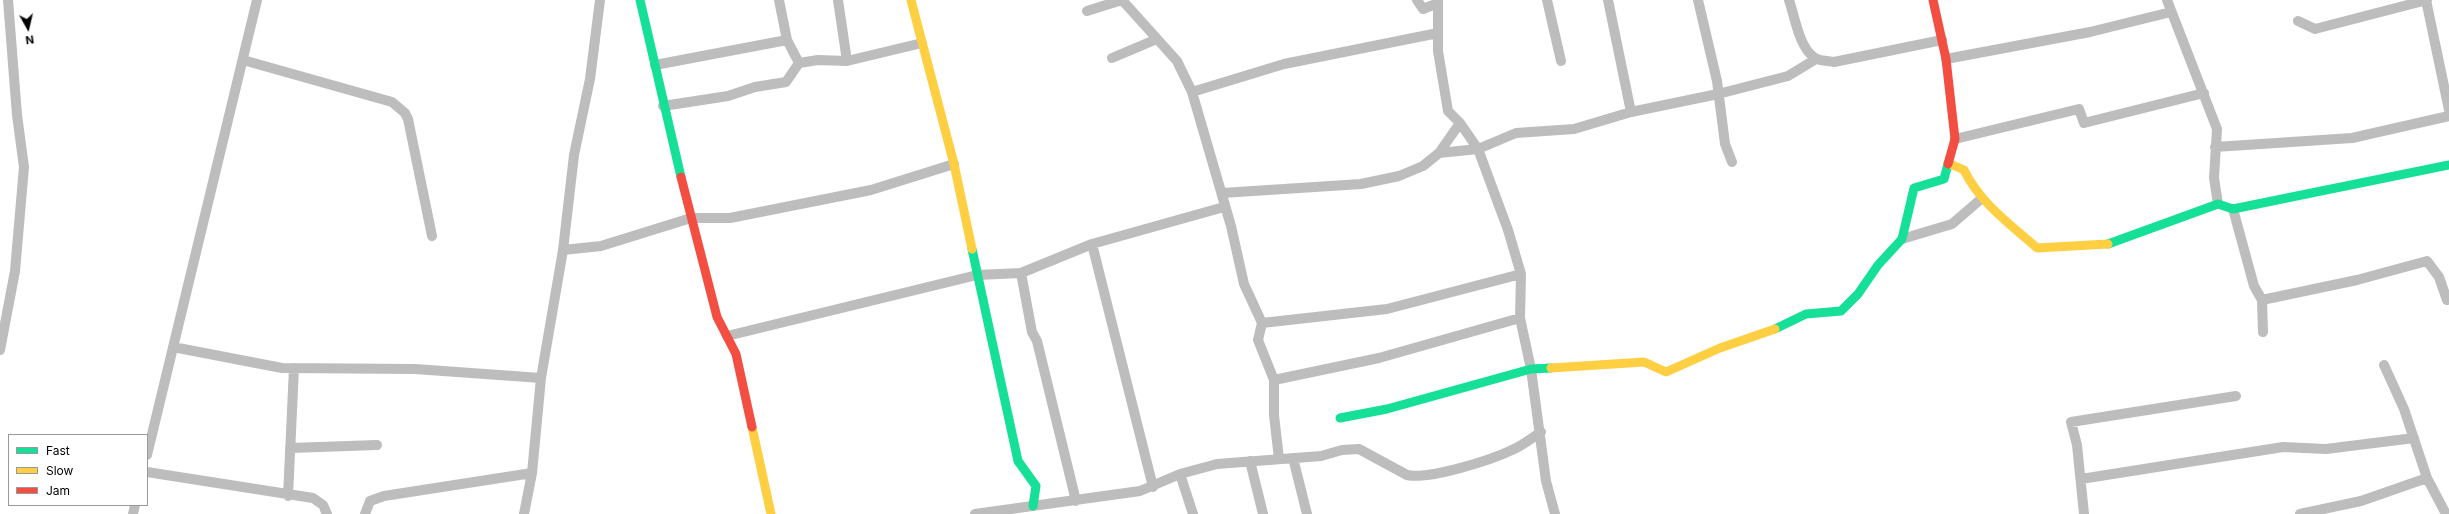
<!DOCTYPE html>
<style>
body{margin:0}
#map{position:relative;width:2449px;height:514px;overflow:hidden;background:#fff;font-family:Inter,sans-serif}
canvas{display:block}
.legend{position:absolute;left:8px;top:434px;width:140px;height:72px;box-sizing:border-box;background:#fff;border:1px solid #999;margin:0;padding:5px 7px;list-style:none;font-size:12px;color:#000}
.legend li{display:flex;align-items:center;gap:8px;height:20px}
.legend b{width:20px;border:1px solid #999}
.north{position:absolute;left:8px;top:8px;width:40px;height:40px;-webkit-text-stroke:3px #fff;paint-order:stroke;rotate:172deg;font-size:11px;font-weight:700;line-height:16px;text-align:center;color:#000}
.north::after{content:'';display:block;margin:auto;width:14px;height:18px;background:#000;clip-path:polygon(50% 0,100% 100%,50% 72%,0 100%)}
</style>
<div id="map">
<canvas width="2449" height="514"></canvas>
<ul class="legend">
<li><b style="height:5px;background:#16e098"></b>Fast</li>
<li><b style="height:5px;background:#ffcf43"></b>Slow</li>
<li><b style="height:5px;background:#f24e42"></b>Jam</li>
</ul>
<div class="north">N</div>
</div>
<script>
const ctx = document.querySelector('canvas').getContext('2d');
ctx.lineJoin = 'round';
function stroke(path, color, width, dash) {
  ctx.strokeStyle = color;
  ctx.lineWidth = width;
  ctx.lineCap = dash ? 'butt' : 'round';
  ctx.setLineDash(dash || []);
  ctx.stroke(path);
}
stroke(new Path2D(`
 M779,0l8,40 12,23
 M838,0l9,61
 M1122,0l55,61 15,31 39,134 13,58 18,39 -4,17 16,40v35l5,44
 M1417,0l6,9 15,-6
 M1438,0v51l10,60 12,12 18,26 30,81 13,44 -1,44 11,51 15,112 9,33
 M1547,0l14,61
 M1608,0l23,112
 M1698,0l19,81 8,63 7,18
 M1789,0c6,17 10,48 26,58 5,3 13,3 19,4l108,-22
 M2167,0l50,129 -3,49 4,26
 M2426,0l23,110
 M1087,11l35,-11
 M2298,21l17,8 112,-29
 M1112,58l45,-19
 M1946,59l144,-27 81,-20
 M243,60l149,42 13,11 3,6 24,117
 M655,65l132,-25
 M1192,92l92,-28 154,-31
 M663,106l65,-10 27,-9 31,-5 13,-19 19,-3 29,1 75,-18
 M1955,139l124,-30 5,14 120,-30
 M2215,147l137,-9 97,-22
 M1439,153l39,-4 38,-16 58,-4 57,-17 87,-18 70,-18 28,-17
 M1222,193l139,-9 38,-8 24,-10 16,-13 21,-30
 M2233,209l21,77 8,14 1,32
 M1902,239l50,-15 29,-25
 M1092,244l61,243
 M563,250l38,-4 90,-28h39l141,-28 83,-26
 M1021,273l11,59 5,9 39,160
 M2262,300l95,-20 70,-19 12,16 8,23
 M1262,323l125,-14 134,-35
 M727,336l250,-61 44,-2 71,-29 132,-37
 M173,347l109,21 133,1 126,9
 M0,350l15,-79 9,-104 -7,-52 -9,-115
 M2384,365l20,44 23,69 19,36
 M1274,380l105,-22 141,-40
 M290,448l87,-3
 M147,455l110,-455
 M1293,458l14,56
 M1250,461l13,53
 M147,472l166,26 10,7 4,9
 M1180,474l13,40
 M2081,479l202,-32 43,2 88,-11
 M288,496l6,-128
 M133,514l2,-9
 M365,514l5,-13 14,-5 148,-23
 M524,514l8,-41 9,-95 22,-128 11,-95 16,-76 10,-79
 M975,514l165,-23 40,-17 37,-10 104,-8 21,-6 17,-1 48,26c22,5 84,-15 105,-25 10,-4 20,-12 29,-18
 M2084,514l-7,-69 -6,-23 165,-26
 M2300,514l61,-13 66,-23`), '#bdbdbd', 10);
stroke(new Path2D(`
 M640,0l41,177
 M2108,244l110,-40 15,5 216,-44
 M972,249l46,212 18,25 -3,20
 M1775,329l31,-15 35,-3 17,-17 20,-29 24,-26 12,-51 30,-9 4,-15
 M1340,418l47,-9 144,-40 20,-1`), '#16e098', 9);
stroke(new Path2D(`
 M911,0l43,164 18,85
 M1948,163l16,7c16,33 46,54 73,78l71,-4
 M1551,368l93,-6 22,10 54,-24 55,-19
 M752,427l19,87`), '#ffcf43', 9);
stroke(new Path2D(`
 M1933,0l13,59 9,80 -7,25
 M681,177l36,140 19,37 16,73`), '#f24e42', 9);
</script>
